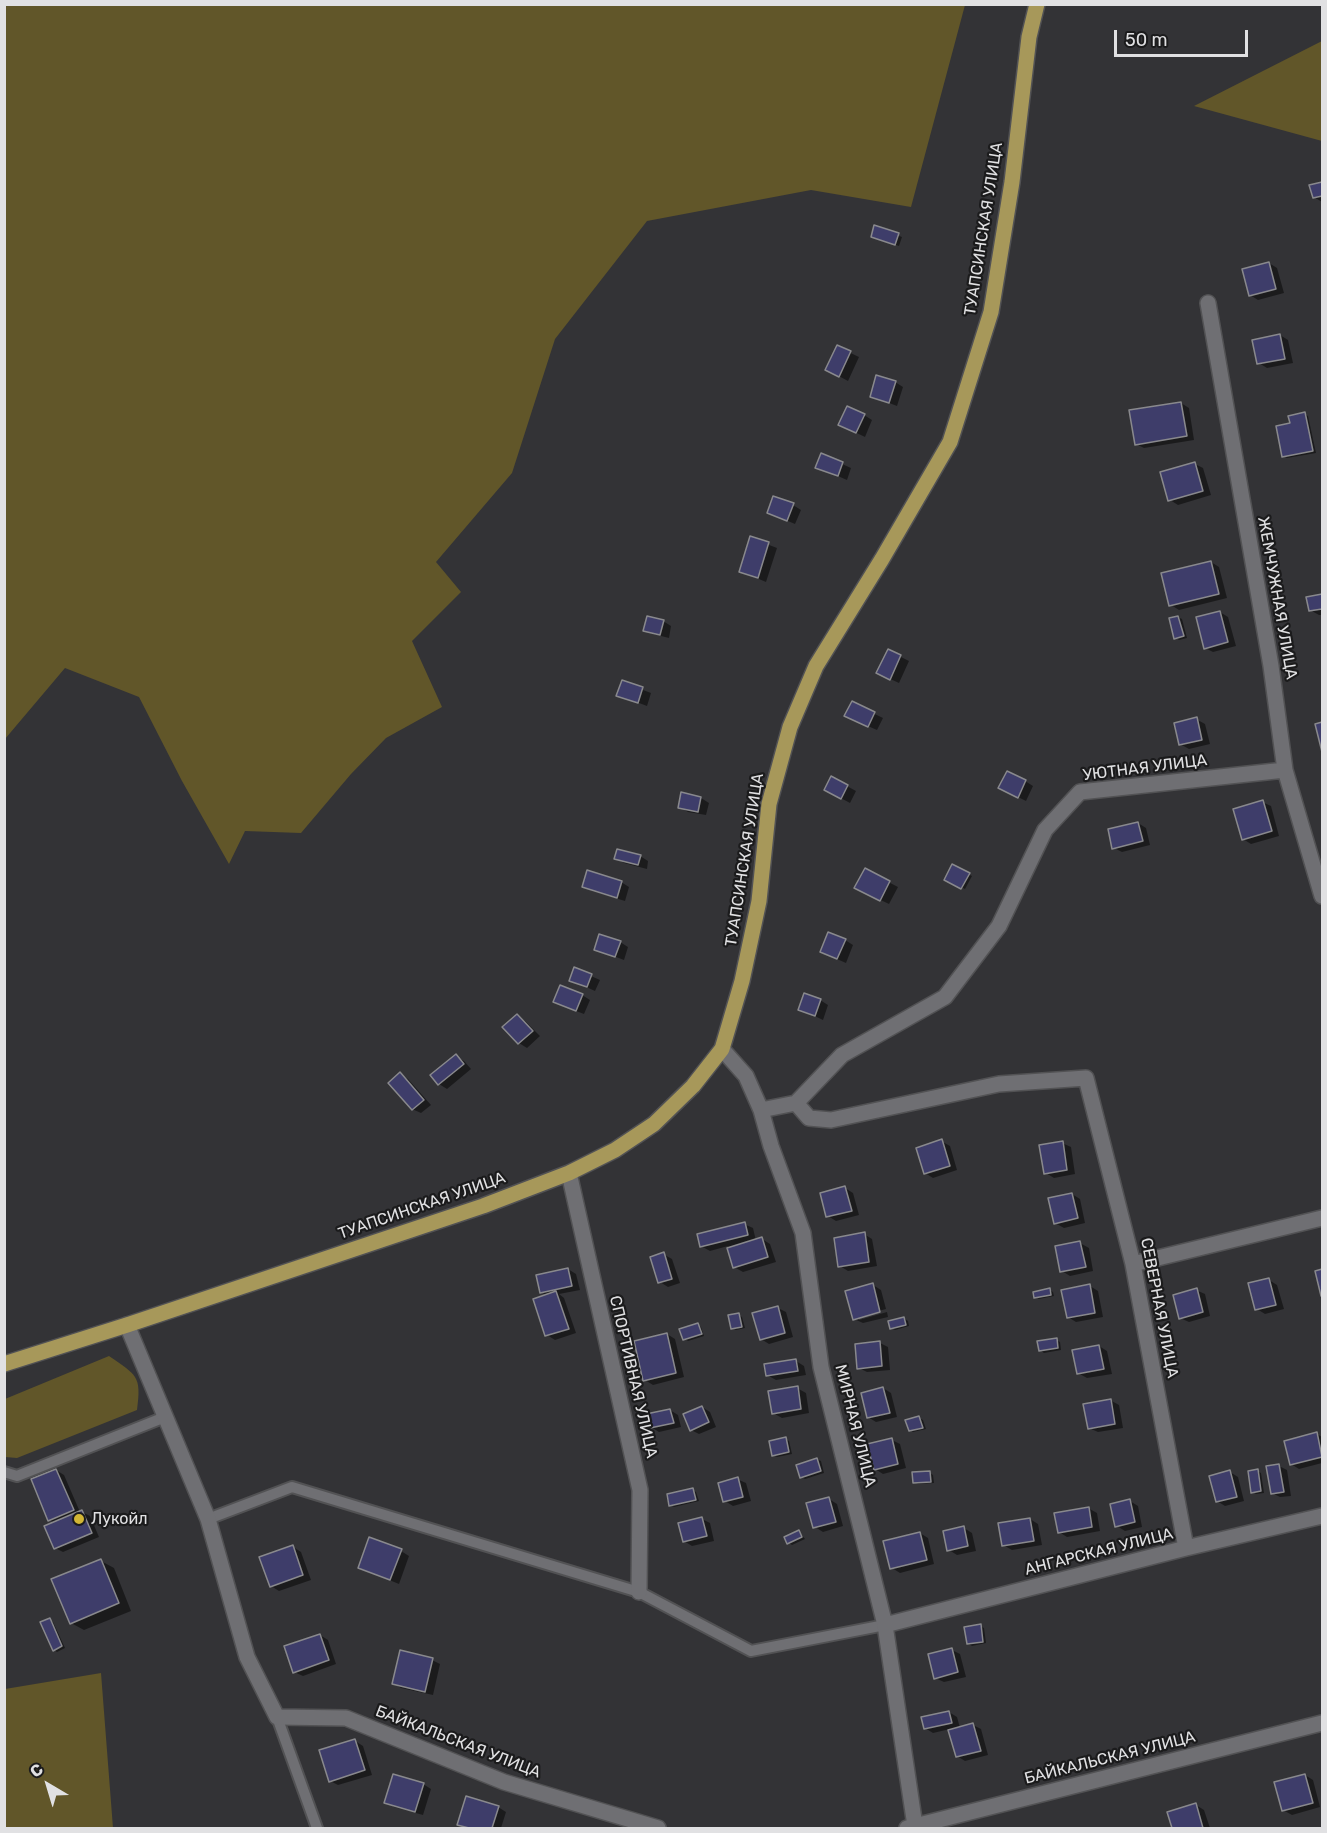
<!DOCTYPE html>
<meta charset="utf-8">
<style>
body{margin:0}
#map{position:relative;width:1327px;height:1833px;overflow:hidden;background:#333336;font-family:Rubik,sans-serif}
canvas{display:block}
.frame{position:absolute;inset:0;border:6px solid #e1e1e3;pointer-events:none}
.north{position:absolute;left:18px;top:1755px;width:60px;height:60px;-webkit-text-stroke:4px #1b1b1c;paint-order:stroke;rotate:322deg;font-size:16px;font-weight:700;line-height:24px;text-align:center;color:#e1e1e3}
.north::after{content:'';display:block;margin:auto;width:21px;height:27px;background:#e1e1e3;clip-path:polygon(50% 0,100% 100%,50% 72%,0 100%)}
.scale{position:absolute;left:1114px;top:30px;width:134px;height:27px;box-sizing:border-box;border:3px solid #e1e1e3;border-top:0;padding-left:8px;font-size:18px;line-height:21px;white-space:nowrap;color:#e1e1e3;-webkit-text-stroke:4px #1b1b1c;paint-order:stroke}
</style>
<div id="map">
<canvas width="1327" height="1833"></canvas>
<div class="frame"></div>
<div class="north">С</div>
<div class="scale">50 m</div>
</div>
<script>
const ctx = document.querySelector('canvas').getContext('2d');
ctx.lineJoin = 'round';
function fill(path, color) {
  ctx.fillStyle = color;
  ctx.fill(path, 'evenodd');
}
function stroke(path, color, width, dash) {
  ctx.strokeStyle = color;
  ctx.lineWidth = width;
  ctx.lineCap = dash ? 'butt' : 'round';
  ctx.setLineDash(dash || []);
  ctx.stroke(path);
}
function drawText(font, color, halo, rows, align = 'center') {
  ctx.font = font + ' Rubik,sans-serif';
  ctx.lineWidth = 4.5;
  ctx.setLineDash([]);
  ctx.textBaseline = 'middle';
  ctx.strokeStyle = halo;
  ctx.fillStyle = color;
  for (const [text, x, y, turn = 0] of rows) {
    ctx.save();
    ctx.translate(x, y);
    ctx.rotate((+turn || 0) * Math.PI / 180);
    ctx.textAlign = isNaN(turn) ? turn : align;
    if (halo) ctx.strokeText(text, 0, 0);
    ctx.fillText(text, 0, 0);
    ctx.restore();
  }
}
fill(new Path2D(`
 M4,5l1,-1 960,1 -54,202 -100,-17 -164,31 -92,118 -43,134 -76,89 25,30 -49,49 30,66 -56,31 -35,36 -50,59 -56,-2 -16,33 -47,-83 -43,-84 -74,-29 -60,71z
 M1322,41v100l-128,-35z
 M109,1356c27,19 33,19 28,54l-120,48 -12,-1v-58z
 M101,1673l12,155h-108v-139z`), '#615629');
fill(new Path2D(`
 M1322,183v19l-8,-5 -3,-11z
 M875,227l27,10 -3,9 -27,-9z
 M1269,263l8,5 7,25 -26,7 -8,-5z
 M1280,335l8,5 5,23 -26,5 -8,-5z
 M838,347l21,10 -11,24 -13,-7z
 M895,382l8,5 -6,19 -26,-10z
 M1181,403l8,5 5,32 -50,8 -8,-4z
 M1305,414l3,2 8,37 -29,5 -4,-2 8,-32z
 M864,415l8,5 -7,17 -25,-12z
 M822,455l29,13 -4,12 -30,-13z
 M1195,464l8,4 8,27 -33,10 -8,-5z
 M793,505l8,5 -6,14 -26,-11z
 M751,538l26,10 -11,34 -26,-11z
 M1211,562l8,5 8,31 -48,12 -8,-5z
 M1322,595v20h-3l-9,-5 -2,-12z
 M1220,612l8,5 8,29 -23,6 -8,-4z
 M1178,617l4,2 5,19 -8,2 -3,-2z
 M663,621l8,5 -2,12 -16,-4 -8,-4z
 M889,651l20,10 -10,22 -13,-6z
 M622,682l29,11 -4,13 -29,-11z
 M852,703l31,15 -6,12 -23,-10z
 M1196,719l9,5 5,20 -21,5 -9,-5z
 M832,778l24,13 -6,12 -24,-13z
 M1025,781l8,5 -7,15 -18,-9z
 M701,798l8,5 -3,12 -18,-3 -9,-5z
 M1262,802l9,4 8,30 -28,8 -8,-5z
 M1138,823l8,5 4,17 -28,7 -8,-4z
 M640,856l8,5 -1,8 -23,-6 -8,-5z
 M952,866l20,10 -7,13 -19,-10z
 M865,870l33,17 -9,17 -25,-12z
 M621,882l8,5 -4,14 -33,-10 -9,-5z
 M845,940l8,5 -7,18 -16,-7z
 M620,942l8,5 -4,13 -29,-11z
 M575,969l25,11 -5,11 -24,-11z
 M582,995l8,5 -6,14 -21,-8z
 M820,1000l8,5 -5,15 -23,-11z
 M517,1016l8,5 15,15 -13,12 -8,-5z
 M456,1056l8,5 7,8 -24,20 -8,-5z
 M400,1074l8,5 23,26 -10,8 -9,-4z
 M941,1141l9,5 7,24 -24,8 -8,-5z
 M1062,1143l9,4 4,27 -21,4 -8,-5z
 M845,1188l8,5 6,22 -23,6 -8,-5z
 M1072,1194l8,5 5,24 -21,5 -9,-5z
 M744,1224l9,4 3,13 6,-2 8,5 6,18 -33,10 -9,-5 -6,-21 -18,5 -9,-5z
 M864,1234l8,5 5,27 -29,5 -8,-5z
 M1080,1243l9,5 4,23 -23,5 -8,-5z
 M663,1254l9,5 8,24 -12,4 -8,-5z
 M568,1269l8,5 4,16 -21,4 5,4 12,35 -21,7 -8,-5 1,-39 -7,-4z
 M1269,1280l8,5 7,24 -19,5 -8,-5z
 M873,1285l8,5 5,19 -27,7v4l28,-8 1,5 -25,6 -9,-4z
 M1090,1286l8,5 5,26 -27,5 -8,-5z
 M1050,1290l3,2 1,4 -15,3 -4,-2z
 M1196,1290l9,4 5,22 -21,6 -9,-4z
 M778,1308l8,4 7,25 -24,7 -8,-5z
 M739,1315l3,2 3,11 -9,2 -4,-2z
 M904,1318l4,3 1,5 -14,4 -4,-2z
 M697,1324l4,3 3,9 -16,5 -3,-2z
 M667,1334l8,5 9,38 -31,8 -8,-5z
 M1056,1340l4,2 1,8 -17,3 -4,-3z
 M880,1343l8,4 2,23 -23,2 -8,-4z
 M1099,1346l8,5 5,23 -25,4 -9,-5z
 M796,1361l8,5 2,9 -30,5 -9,-5z
 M797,1388l9,5 3,20 -27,5 -9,-5z
 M883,1388l8,5 6,24 -21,5 -8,-5z
 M1110,1400l9,5 4,23 -25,4 -9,-4z
 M702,1407l8,5 6,15 -17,7 -8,-4z
 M670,1410l8,5 3,12 -22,5 -8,-5z
 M919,1418l4,2 3,9 -13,3 -3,-2z
 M1317,1434l5,3v26l-23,6 -8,-5z
 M786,1439l3,2 3,13 -15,3 -4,-2z
 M892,1440l8,4 6,24 -23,6 -8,-5z
 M817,1459l4,2 3,12 -19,6 -4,-2z
 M1279,1466l8,4 4,26 -11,1 -8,-4z
 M56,1470l8,5 16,37h2l8,4 9,21 -36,15 -8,-4v-25l-6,-3z
 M1257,1471l4,2 3,20 -8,1 -3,-2z
 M1230,1472l8,5 6,24 -19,5 -8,-5z
 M930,1473l3,2 1,8 -16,1 -4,-2z
 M737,1479l9,4 5,18 -18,5 -8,-5z
 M693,1490l3,2 3,9 -25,6 -3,-2z
 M829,1499l8,5 6,22 -20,6 -8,-5z
 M1130,1501l8,5 4,21 -17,4 -8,-5z
 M1088,1508l9,5 3,18 -33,6 -8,-5z
 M702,1519l8,4 4,18 -22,5 -8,-5z
 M1030,1519l8,5 4,21 -30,5 -9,-5z
 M964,1528l8,5 4,18 -19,4 -8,-5z
 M799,1532l6,7 -13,6 -3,-2z
 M920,1533l8,5 6,26 -34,9 -8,-5z
 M293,1547l8,5 10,28 -32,11 -8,-5z
 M401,1551l8,5 -10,28 -39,-16z
 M101,1561l13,7 17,43 -47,19 -13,-7z
 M50,1620l3,2 12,26 -8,4 -3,-2z
 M980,1626l4,2 2,15 -14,3 -3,-2z
 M320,1635l8,5 8,24 -33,12 -9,-4z
 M952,1650l8,4 6,23 -22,5 -9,-4z
 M432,1660l8,4 -7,31 -32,-7 -8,-5z
 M949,1712l8,5 3,11 13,-3 8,4 7,26 -23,6 -8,-5 -7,-27 -17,4 -8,-5z
 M355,1741l8,5 9,29 -34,10 -8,-4z
 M1305,1775l8,5 7,27 -28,8 -9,-5z
 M423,1784l8,5 -8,26 -29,-8 -8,-5z
 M1196,1805l8,5 6,18h-37l-4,-15z
 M498,1807l8,5 -5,16h-35l-7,-4z`), '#0007');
const building = new Path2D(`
 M1322,182v14l-9,2 -4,-13z
 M874,225l25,8 -4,12 -24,-8z
 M1269,262l7,27 -27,7 -7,-27z
 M1280,334l5,25 -28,5 -5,-24z
 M837,345l14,6 -12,26 -14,-7z
 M876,375l20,6 -7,22 -19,-6z
 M1181,402l6,34 -52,9 -6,-35z
 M847,406l18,8 -9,19 -18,-8z
 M1305,412l8,39 -31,6 -6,-31 14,-3 -2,-7z
 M821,453l22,9 -5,14 -23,-8z
 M1195,462l8,29 -35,10 -8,-29z
 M773,496l21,7 -7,18 -20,-8z
 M750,536l19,6 -11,36 -19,-6z
 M1211,561l8,33 -50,12 -8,-33z
 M1322,594v15l-13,2 -3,-14z
 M1220,611l8,31 -24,7 -8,-32z
 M647,616l17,4 -4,15 -17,-4z
 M1178,616l6,20 -10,3 -5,-21z
 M888,649l13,6 -11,25 -14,-7z
 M622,680l21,7 -5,16 -22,-7z
 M852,701l23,11 -7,15 -24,-11z
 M1197,717l5,23 -23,5 -5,-22z
 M1322,722v30l-7,-28z
 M1007,771l19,9 -8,18 -20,-10z
 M831,776l17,9 -7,14 -17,-9z
 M681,792l20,5 -3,15 -20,-4z
 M1263,800l9,31 -30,9 -9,-31z
 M1138,822l5,19 -31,8 -4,-20z
 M617,849l24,6 -3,10 -24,-6z
 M952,864l18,9 -9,16 -17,-9z
 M865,868l25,13 -10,20 -26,-13z
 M587,870l35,11 -5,17 -35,-11z
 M828,932l18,7 -9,20 -17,-7z
 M599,934l22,7 -6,16 -21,-7z
 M574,967l18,7 -5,13 -18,-6z
 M560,985l23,9 -7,17 -23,-9z
 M804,993l17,6 -6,17 -17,-6z
 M517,1014l16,17 -15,13 -16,-17z
 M456,1054l8,10 -26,21 -8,-10z
 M400,1072l24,28 -12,10 -24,-27z
 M942,1139l8,27 -26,8 -8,-26z
 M1063,1141l4,29 -23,4 -5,-29z
 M845,1186l7,25 -26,6 -6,-24z
 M1072,1193l6,25 -24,6 -6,-26z
 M745,1222l3,13 -48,12 -3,-13z
 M865,1232l4,30 -31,5 -4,-29z
 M762,1237l6,20 -35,11 -6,-20z
 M1080,1241l6,26 -26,5 -5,-26z
 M664,1252l8,27 -14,4 -8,-26z
 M568,1268l4,18 -32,7 -4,-18z
 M1322,1269v27h-1l-6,-25z
 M1269,1278l7,27 -21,5 -7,-27z
 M873,1283l7,29 -27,8 -8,-29z
 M1090,1284l5,29 -28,5 -6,-28z
 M1050,1288l1,7 -17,3 -1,-6z
 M1197,1288l6,24 -24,7 -6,-24z
 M556,1291l13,38 -24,7 -12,-37z
 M778,1306l7,27 -25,7 -8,-27z
 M739,1313l3,14 -11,2 -3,-14z
 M904,1317l2,8 -16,4 -2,-8z
 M698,1323l4,11 -19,6 -4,-11z
 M667,1333l9,40 -33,8 -9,-40z
 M1057,1338l1,10 -19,3 -2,-10z
 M880,1341l2,25 -25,3 -2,-25z
 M1099,1345l5,24 -27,5 -5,-24z
 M796,1359l2,12 -32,5 -2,-12z
 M798,1386l3,23 -29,5 -4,-23z
 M883,1387l7,26 -23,5 -6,-25z
 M1111,1399l4,25 -27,5 -5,-25z
 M702,1406l7,16 -19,9 -7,-17z
 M670,1409l4,14 -24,5 -4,-14z
 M919,1416l4,12 -14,3 -4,-11z
 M1317,1432l5,25 -32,8 -6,-24z
 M786,1437l3,15 -17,4 -3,-15z
 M892,1438l6,26 -24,6 -7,-26z
 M817,1458l4,13 -21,7 -4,-13z
 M1279,1464l5,28 -13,2 -5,-28z
 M56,1469l18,41 -26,11 -17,-42z
 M1258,1469l3,22 -10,2 -3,-22z
 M1230,1470l7,27 -21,5 -7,-26z
 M930,1471l1,11 -18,1 -1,-11z
 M738,1477l5,20 -20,5 -5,-19z
 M693,1488l3,12 -27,6 -2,-12z
 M829,1497l7,25 -23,6 -7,-25z
 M1130,1499l5,23 -20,5 -5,-23z
 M1089,1507l3,20 -34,6 -4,-20z
 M82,1510l10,23 -38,16 -10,-23z
 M702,1517l5,19 -24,6 -5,-19z
 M1030,1518l4,23 -32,5 -4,-23z
 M964,1526l4,20 -21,5 -4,-20z
 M799,1530l3,7 -15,7 -3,-7z
 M920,1532l7,28 -37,9 -7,-28z
 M369,1537l33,12 -12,31 -32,-12z
 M293,1545l10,30 -33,12 -11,-30z
 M101,1559l18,44 -49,21 -19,-45z
 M50,1618l12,28 -9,5 -13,-29z
 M981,1624l2,18 -16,2 -3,-17z
 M320,1634l9,26 -36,13 -9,-27z
 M952,1648l6,24 -24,7 -6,-25z
 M400,1650l33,8 -8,34 -33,-8z
 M949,1711l3,12 -28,6 -3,-12z
 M973,1723l8,28 -25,6 -8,-27z
 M355,1739l10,31 -36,12 -10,-32z
 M393,1774l31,9 -9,29 -31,-9z
 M1305,1774l8,29 -31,8 -8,-29z
 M466,1796l33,10 -7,22h-23l-12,-3z
 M1196,1803l7,25h-31l-5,-16z`);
fill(building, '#3e3d6a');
stroke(building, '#89898d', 1.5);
const lane = new Path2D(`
 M4,1472l13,4 148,-59
 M208,1519l84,-32 347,105 112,59 134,-26
 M277,1717l40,111`);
const street = new Path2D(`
 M1208,303l63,363 14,104 37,126
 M722,1049l24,27 15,34 10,36 32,87 18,134 64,258 30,201
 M796,1103l13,15 22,2 168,-36 87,-6 47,186 53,284
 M761,1110l35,-7 46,-48 103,-58 54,-71 46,-96 35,-38 205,-22
 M569,1173l71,317 -1,102
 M1133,1264l189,-46
 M127,1325l81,194 39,138 30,60 69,1 158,64 154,46
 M885,1625l301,-77 136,-32
 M907,1828l415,-105`);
const primary = new Path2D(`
 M4,1364l123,-39 356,-119 86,-33 46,-23 39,-26 39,-38 29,-37 20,-68 17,-80 10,-97 21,-77 26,-61 66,-107 68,-117 41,-130 21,-130 17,-145 8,-33`);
stroke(lane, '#525254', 14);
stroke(street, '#525254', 18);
stroke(primary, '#525254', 18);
stroke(lane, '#6f6f73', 10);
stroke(street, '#6f6f73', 15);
stroke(primary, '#a7985a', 15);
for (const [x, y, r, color] of [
 [79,1519,6,"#d2b635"]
]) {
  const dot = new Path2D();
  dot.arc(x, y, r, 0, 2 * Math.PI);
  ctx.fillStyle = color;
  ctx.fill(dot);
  stroke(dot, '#1b1b1c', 2);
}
drawText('16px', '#e1e1e3', '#1b1b1c', [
 ["ТУАПСИНСКАЯ УЛИЦА",984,229,-81],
 ["ЖЕМЧУЖНАЯ УЛИЦА",1277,598,80],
 ["УЮТНАЯ УЛИЦА",1145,768,-7],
 ["ТУАПСИНСКАЯ УЛИЦА",745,860,-81],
 ["ТУАПСИНСКАЯ УЛИЦА",422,1206,-19],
 ["СЕВЕРНАЯ УЛИЦА",1159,1308,79],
 ["СПОРТИВНАЯ УЛИЦА",633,1377,77],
 ["МИРНАЯ УЛИЦА",855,1426,76],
 ["АНГАРСКАЯ УЛИЦА",1099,1552,-14],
 ["БАЙКАЛЬСКАЯ УЛИЦА",458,1742,21],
 ["БАЙКАЛЬСКАЯ УЛИЦА",1110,1758,-14]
]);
drawText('16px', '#e1e1e3', '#1b1b1c', [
 ["Лукойл",91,1519]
], 'left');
</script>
